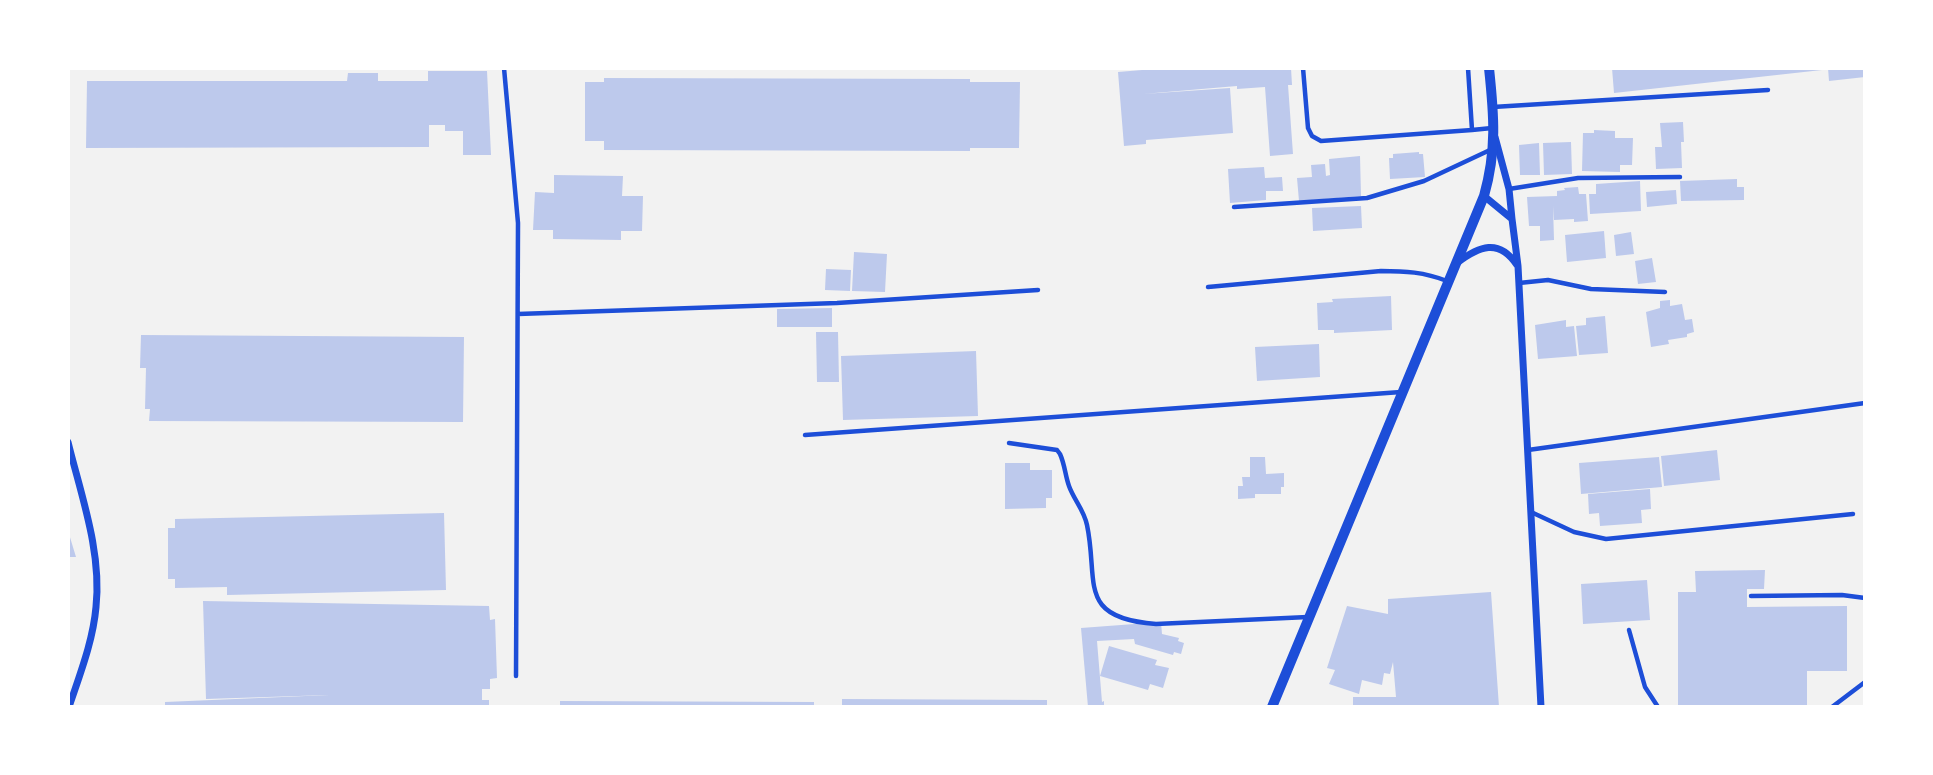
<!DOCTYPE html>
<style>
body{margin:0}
#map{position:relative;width:1933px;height:775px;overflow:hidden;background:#f2f2f2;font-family:Montserrat,sans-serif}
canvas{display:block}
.frame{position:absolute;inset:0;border:70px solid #fff;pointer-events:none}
</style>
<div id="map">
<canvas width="1933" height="775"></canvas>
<div class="frame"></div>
</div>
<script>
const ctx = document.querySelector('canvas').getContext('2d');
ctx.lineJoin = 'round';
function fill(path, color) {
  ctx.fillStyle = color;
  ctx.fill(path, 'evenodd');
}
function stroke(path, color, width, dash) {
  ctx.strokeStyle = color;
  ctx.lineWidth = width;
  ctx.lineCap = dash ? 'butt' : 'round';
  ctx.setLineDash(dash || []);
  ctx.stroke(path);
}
fill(new Path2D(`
 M1166,68h125l1,17h-4l5,69 -23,2 -5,-69 -28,2v-3l-94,8 87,-6 3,45 -87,7v4l-22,2 -6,-74z
 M1612,68h210v2l-208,23z
 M1828,68h37v9l-36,4z
 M428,71h59l4,84h-28v-24h-18v-6h-16v22l-343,1 1,-67h260l1,-8h30v8h50z
 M604,78l366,1v3h50l-1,66h-49v3l-366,-1v-9h-19v-59h19z
 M1683,122l1,20h-3l1,26 -26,1 -1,-22h7l-2,-24z
 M1594,130l21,1v7h18l-1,27h-12v7l-38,-1 1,-38h11z
 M1571,142l1,32 -28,1 -1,-32z
 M1539,143l1,32h-20l-1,-30z
 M1419,152v2h4l2,23 -35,2 -1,-21h4v-4z
 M1360,156l1,40 -62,5 -2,-23 15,-1 -1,-12 14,-1 1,12 4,-1 -1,-16z
 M1264,167l1,11 17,-1 1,14h-17v9l-36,3 -2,-34z
 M554,175l69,1 -1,20h21l-1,35h-21v9l-68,-1v-9h-20l2,-38 19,1z
 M1737,179v8h7v13l-63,1 -1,-20z
 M1640,181l1,30 -51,3 -1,-20h7v-10z
 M1578,187l1,7h7l2,27 -14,1v-3l-20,1 -1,-14 1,34 -14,1v-15h-11l-2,-29 30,-1v-5l8,-1 -1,-2z
 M1676,190l1,14 -30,3 -1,-15z
 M1361,206l1,22 -49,3 -1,-23z
 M1604,231l2,27 -39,4 -2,-27z
 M1631,232l3,22 -18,2 -2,-21z
 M854,252l33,2 -2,38 -33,-1z
 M1652,258l4,24 -18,2 -3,-23z
 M826,269l25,1 -1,21 -25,-1z
 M1391,296l1,34 -58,3v-3h-16l-1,-27 16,-1 -1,-3z
 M1670,300v6l12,-2 3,16 7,-1 2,13 -7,2v3l-19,3 1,4 -18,3 -5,-35 14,-4v-7z
 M832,308v19h-55v-18z
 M1605,316l3,37 -29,2 -3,-29 10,-1v-7z
 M1566,320v7l8,-1 3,30 -39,3 -3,-34z
 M816,332h22l1,50h-22z
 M141,335l323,2 -1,85 -314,-1 1,-12h-5l1,-41h-6z
 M1319,344l1,33 -63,4 -2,-34z
 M976,351l2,65 -135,4 -2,-64z
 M1717,450l3,30 -56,6 -3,-30z
 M1250,457h15l1,17 18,-1v14h-3v7h-26v4l-17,1v-13h5l-1,-9h8z
 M1659,457l3,30 -81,7 -2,-31z
 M1005,463h25v7h22v28h-6v10l-41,1z
 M1650,489l1,20 -10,1 1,13 -42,3 -1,-13 -10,1 -1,-20z
 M444,513l2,77 -219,5v-8l-52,1v-9h-7v-51h7v-9z
 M68,534h1l7,23h-8z
 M1765,570l-1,19h-17v18l100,-1v65h-40v36l-129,-2v-113h18l-1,-21z
 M1647,580l3,40 -67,4 -2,-40z
 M1491,592l8,115h-146v-10h43l-3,-35 -3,12 -6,-1 -2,12 -20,-5 -3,14 -30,-10 6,-14 -8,-2 20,-62 41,8v-15z
 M203,601l286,5 1,14 5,-1 2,59 -7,1v10h-8v11h7v7h-324v-5l164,-7 -123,4z
 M1161,622l1,12 17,4 -1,3 6,2 -3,11 -7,-2 -1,3 -38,-11 -1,-5 -37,2 5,61 2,-1v6h-16l-7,-79z
 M1109,646l48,14 -2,5 14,3 -6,20 -13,-4 -2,6 -48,-14z
 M842,699l205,1v7h-205z
 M560,701l254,1v5h-254z`), '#bdc9ec');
stroke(new Path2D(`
 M504,68l14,155 -2,453
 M1303,68l5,60 4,8 9,5 151,-11
 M1468,68l4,62 20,-2
 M1493,107l275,-17
 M1509,189l69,-11 102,-1
 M1234,207l133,-9 57,-17 66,-31
 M1519,283l29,-3 43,9 74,3
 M1208,287l173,-16c24,0 43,1 66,10
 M518,314l319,-11 201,-13
 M805,435l596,-43
 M1009,443l48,7 3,4c5,11 5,21 9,32 5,14 15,24 18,39 12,57 -11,93 69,99l152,-7
 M1528,450l337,-47
 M1531,512l43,20 32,7 247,-25
 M1751,596l91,-1 23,3
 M1629,630l16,57 13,20
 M1832,707l33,-25`), '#1d4ed8', 4.5);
stroke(new Path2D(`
 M1495,137l14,52 3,30
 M1484,196l28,23 6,47 23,441
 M1457,263c22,-17 42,-25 60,2
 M68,442c13,53 34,110 28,165 -3,34 -16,67 -27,100`), '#1d4ed8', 7);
stroke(new Path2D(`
 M1272,707l212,-511c13,-46 10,-81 5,-128`), '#1d4ed8', 10);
</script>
